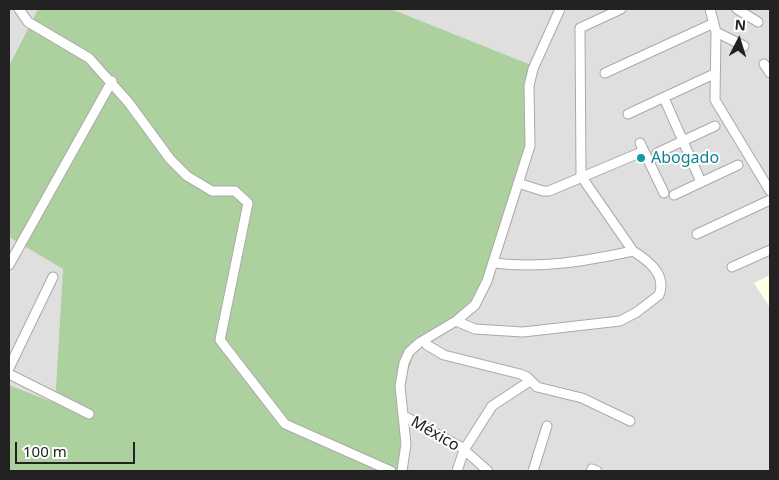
<!DOCTYPE html>
<meta charset="utf-8">
<style>
body{margin:0}
#map{position:relative;width:779px;height:480px;overflow:hidden;background:#f2efe9;font-family:"Noto Sans",sans-serif}
canvas{display:block}
.frame{position:absolute;inset:0;border:10px solid #222;pointer-events:none}
.north{position:absolute;left:714px;top:15px;width:50px;height:50px;-webkit-text-stroke:4px #fff;paint-order:stroke;rotate:5deg;font-size:14px;font-weight:700;line-height:20px;text-align:center;color:#222}
.north::after{content:'';display:block;margin:auto;width:18px;height:22px;background:#222;clip-path:polygon(50% 0,100% 100%,50% 72%,0 100%)}
.scale{position:absolute;left:15px;top:442px;width:120px;height:22px;box-sizing:border-box;border:2px solid #222;border-top:0;padding-left:6px;font-size:15px;line-height:18px;white-space:nowrap;color:#222;-webkit-text-stroke:4px #fff;paint-order:stroke}
</style>
<div id="map">
<canvas width="779" height="480"></canvas>
<div class="frame"></div>
<div class="north">N</div>
<div class="scale">100 m</div>
</div>
<script>
const ctx = document.querySelector('canvas').getContext('2d');
ctx.lineJoin = 'round';
function fill(path, color) {
  ctx.fillStyle = color;
  ctx.fill(path, 'evenodd');
}
function stroke(path, color, width, dash) {
  ctx.strokeStyle = color;
  ctx.lineWidth = width;
  ctx.lineCap = dash ? 'butt' : 'round';
  ctx.setLineDash(dash || []);
  ctx.stroke(path);
}
function drawText(font, color, halo, rows, align = 'center') {
  ctx.font = font + ' "Noto Sans",sans-serif';
  ctx.lineWidth = 4;
  ctx.setLineDash([]);
  ctx.textBaseline = 'middle';
  ctx.strokeStyle = halo;
  ctx.fillStyle = color;
  for (const [text, x, y, turn = 0] of rows) {
    ctx.save();
    ctx.translate(x, y);
    ctx.rotate((+turn || 0) * Math.PI / 180);
    ctx.textAlign = isNaN(turn) ? turn : align;
    if (halo) ctx.strokeText(text, 0, 0);
    ctx.fillText(text, 0, 0);
    ctx.restore();
  }
}
fill(new Path2D(`
 M9,9h29l-29,57z
 M391,9h379v462h-371l4,-88 15,-38z
 M9,237l54,32 -8,134 -46,-18z`), '#e0dfdf');
fill(new Path2D(`
 M770,275v33l-16,-25z`), '#ffffe5');
fill(new Path2D(`
 M38,9h353l140,56v90l-54,146 -59,44 -15,38 -4,88h-390v-86l46,18 8,-134 -54,-32v-171z`), '#add19e');
const minor = new Path2D(`
 M19,9l9,13 61,36 40,45 41,56 17,17 25,15h23l13,12 -28,137 65,84 106,47
 M710,9l6,23 -1,68 55,91
 M737,9l21,13
 M716,32l28,14
 M764,64l6,9
 M605,73l109,-50
 M664,98l37,84
 M628,114l86,-40
 M640,143l24,50
 M657,153l58,-27
 M518,183l25,8h6l95,-40
 M674,195l64,-30
 M697,234l73,-34
 M494,263c48,6 92,-2 139,-12
 M9,265l103,-184
 M732,267l38,-17
 M456,321l19,8 48,3 97,-11 17,-9 22,-17c8,-20 -10,-34 -26,-44l-52,-75 -1,-148 41,-19
 M425,340l2,5 17,10 76,19 7,3 10,10 45,11 48,23
 M9,368l44,-91
 M9,374l80,40
 M404,416l57,31 27,24
 M402,471l4,-27 -6,-58 4,-23 5,-11 10,-9 37,-22 19,-16 12,-24 43,-135 -1,-60 4,-17 27,-60
 M457,471l7,-21 28,-44 38,-25
 M533,471l14,-45
 M591,471l1,-2 5,2`);
stroke(minor, '#a9a9a9', 11);
stroke(minor, '#fff', 9);
for (const [x, y, r, color] of [
 [641,158,5,"#0f9aa8"]
]) {
  const dot = new Path2D();
  dot.arc(x, y, r, 0, 2 * Math.PI);
  ctx.fillStyle = color;
  ctx.fill(dot);
  stroke(dot, '#fff', 2);
}
drawText('16px', '#0d838f', '#fff', [
 ["Abogado",651,158]
], 'left');
drawText('16px', '#222', '#fff', [
 ["México",435,434,30]
]);
</script>
